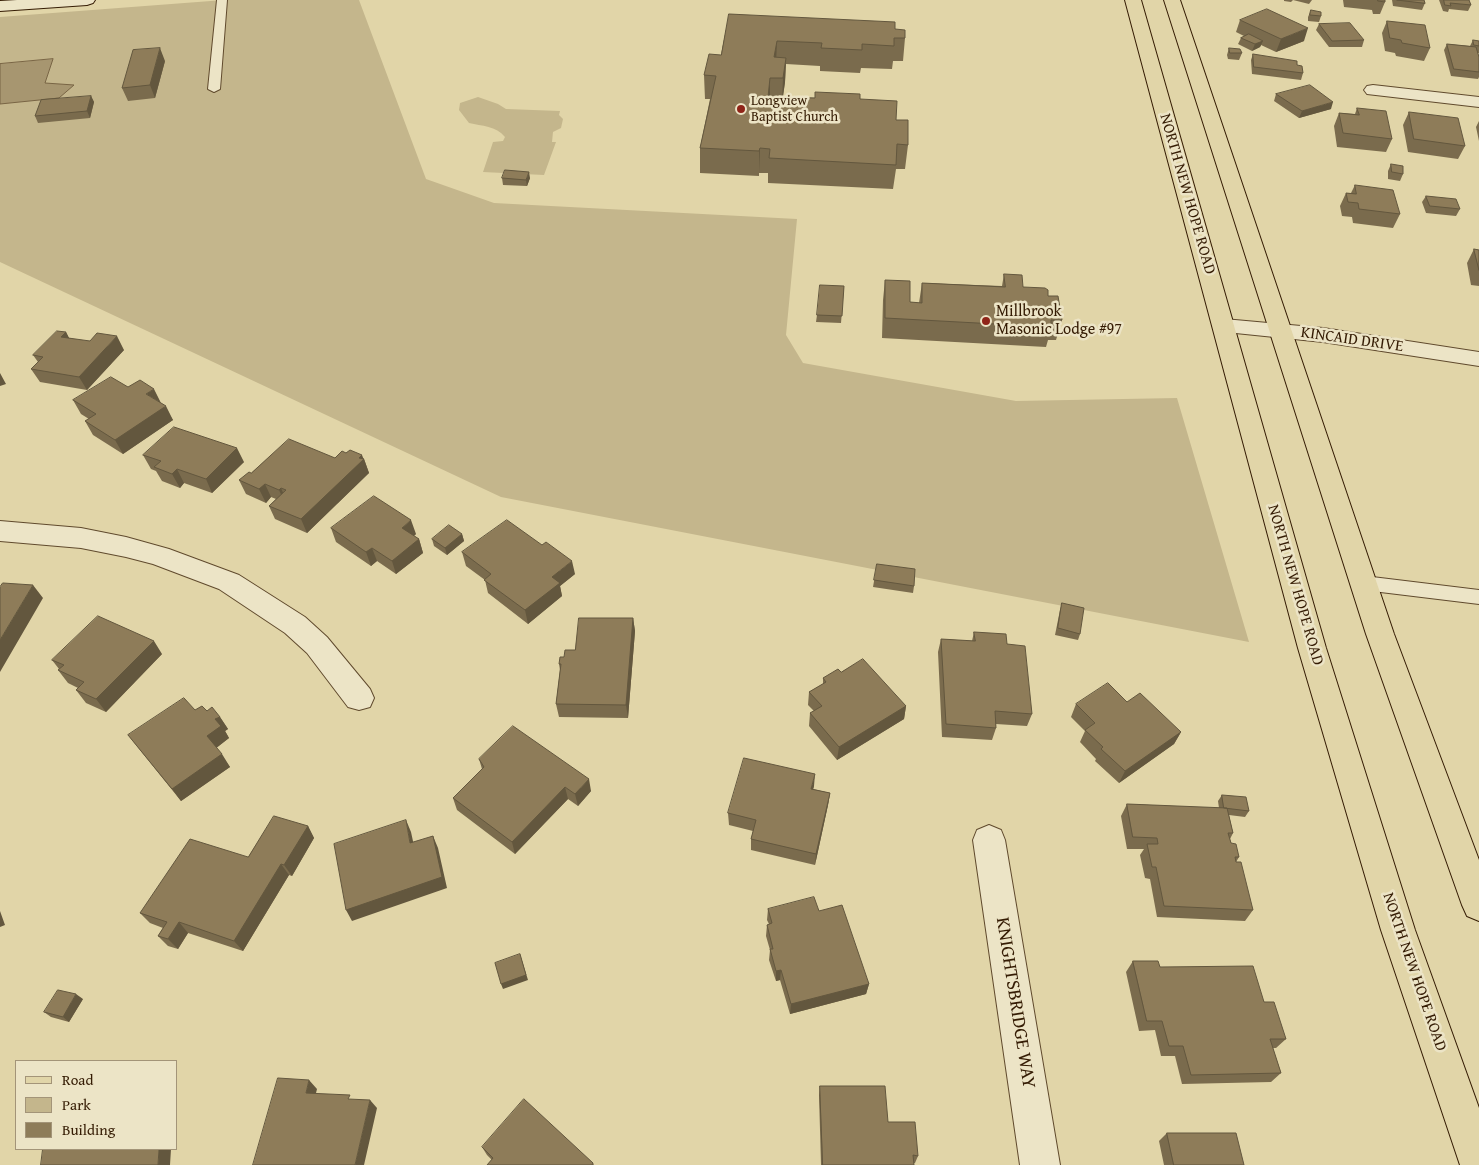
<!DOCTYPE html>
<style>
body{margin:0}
#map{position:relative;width:1479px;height:1165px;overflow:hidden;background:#e1d5a8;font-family:"Gentium Book Plus",serif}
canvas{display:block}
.legend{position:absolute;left:15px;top:1060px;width:162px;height:90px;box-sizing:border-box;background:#ece4c6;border:1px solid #a39478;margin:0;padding:6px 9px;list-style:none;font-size:15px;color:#351c04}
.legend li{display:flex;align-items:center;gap:10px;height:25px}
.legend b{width:25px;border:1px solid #a39478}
</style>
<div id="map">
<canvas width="1479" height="1165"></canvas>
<ul class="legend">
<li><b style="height:6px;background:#e1d5a8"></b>Road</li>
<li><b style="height:14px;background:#c4b68c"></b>Park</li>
<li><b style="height:14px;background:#8e7c59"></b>Building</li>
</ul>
</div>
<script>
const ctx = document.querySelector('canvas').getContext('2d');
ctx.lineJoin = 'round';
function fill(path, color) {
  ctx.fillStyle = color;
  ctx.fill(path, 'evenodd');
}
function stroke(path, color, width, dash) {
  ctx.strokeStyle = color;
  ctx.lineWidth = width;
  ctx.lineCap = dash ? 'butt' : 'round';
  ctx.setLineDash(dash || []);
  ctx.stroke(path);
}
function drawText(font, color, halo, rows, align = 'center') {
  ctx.font = font + ' "Gentium Book Plus",serif';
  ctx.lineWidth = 5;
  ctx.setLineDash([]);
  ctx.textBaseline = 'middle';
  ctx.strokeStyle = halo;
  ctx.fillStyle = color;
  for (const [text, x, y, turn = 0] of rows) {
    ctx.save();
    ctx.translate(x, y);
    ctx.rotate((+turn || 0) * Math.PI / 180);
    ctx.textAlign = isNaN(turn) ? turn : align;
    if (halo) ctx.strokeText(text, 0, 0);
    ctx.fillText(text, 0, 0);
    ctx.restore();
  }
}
fill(new Path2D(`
 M224,0h135l67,179 68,24 303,16 -11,116 17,28 213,38 161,-3 72,244 -748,-145 -501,-235v-245z
 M478,97l20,7 8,5 54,2 -1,4 4,4 -2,9 -8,4 -1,10h4l-12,33 -61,-3 10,-30 10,-1 2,-4c-9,-11 -23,-11 -36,-14l-10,-13 1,-7z`), '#c4b68c');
const water = new Path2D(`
 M53,59l-8,24 29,2 -15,13 -59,6v-40z`);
fill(water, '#a79670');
stroke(water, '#796545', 1);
const lane = new Path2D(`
 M217,0h10l-7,89 -6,3 -6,-3z
 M1364,576l115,14v14l-115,-14 -6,-2 -3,-5 3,-5z`);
const street = new Path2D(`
 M1373,85l106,12v10l-112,-13 -3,-4 3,-4z
 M1224,319l99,9 156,24v14l-156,-24 -107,-11 -3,-5 3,-5z
 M0,521l81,7 45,9 43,12 70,26 66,42 22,20 43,52 4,9 -4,9 -11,3 -11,-3 -41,-54 -22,-20 -66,-44 -66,-25 -27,-7 -45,-9 -81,-7z
 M989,825l12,5 4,10 55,325h-40l-47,-325 4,-10z`);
const secondary = new Path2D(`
 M17,0h78l-2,3 -6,2 -87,6v-10z`);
const primary = new Path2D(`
 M1125,0h16l185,648 89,282 64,178v57h-19l-79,-235 -83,-282z
 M1164,0h16l214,634 85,226v61l-12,-5 -5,-11 -96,-271z`);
stroke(lane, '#604a2d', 2);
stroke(street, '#604a2d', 2);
stroke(secondary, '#351c04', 2);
stroke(primary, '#351c04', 2);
fill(lane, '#ece4c6');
fill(street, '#ece4c6');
fill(secondary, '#ece4c6');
fill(primary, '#e1d5a8');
fill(new Path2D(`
 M1284,0h9l-2,2 -7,-1z
 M1293,0h19l-3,4z
 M1343,0h42v2l-5,12h-7l-1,-4 -28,-3z
 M1392,0h32l1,3 -3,7 -29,-4z
 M1439,0h30l2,5 -3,6 -19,-2 -1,3 -5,-1z
 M1311,10l10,6 -2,6 -11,-1v-4z
 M729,14l166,15 10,9 -2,23h-10l-1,8 -31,-1 -1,5 -40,-2v-5l-34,-2 -1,18 -2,15 77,2 36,21 12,25 -3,24h-9l-3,20 -125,-6v-10h-9v3l-59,-3v-25l10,-49h-5l-1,-24 17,-20z
 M1240,20l64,21 -28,11 -15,-7 -1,2 -8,4 -14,-7 3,-6 3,-2 -8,-4z
 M1387,21l43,27 -6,13 -28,-5 -1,-3 -10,-2 -3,-18z
 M1319,24l45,16 -2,7h-33l-13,-17z
 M1473,40l6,1v12h-1l1,4v20l-1,2 -27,-3 -7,-26 3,-6 23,2z
 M1229,48l13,5 -3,7 -11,-1 -1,-4z
 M1253,54l44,11 6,8 -2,7 -49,-6 -1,-14z
 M165,61l-10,37 -27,3 -6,-13z
 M1276,94l55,15 -32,9 -25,-17z
 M91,96l3,6 -4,16 -52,5 -3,-7z
 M1357,108l35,31 -6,13 -49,-5 -3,-21 5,-13 16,1z
 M1409,112l56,34 -7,13 -50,-7 -5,-27z
 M1479,121v20l-3,-14z
 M1391,164l12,10 -3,7 -12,-2v-8z
 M502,178h28l-3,8 -24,-1z
 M1355,185l45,29 -7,14 -40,-5 -1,-6 -10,-1 -2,-10 6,-13h5z
 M1426,196l34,13 -4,7 -30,-3 -4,-11z
 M1474,249l5,1v36l-8,-1 -4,-22z
 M1004,274l19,13 25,9 14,24 -6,20h-8l-2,7 -164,-9 1,-38 2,-20 25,22 9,1 3,-20 80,3z
 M844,286l-3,37 -25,-1 1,-7z
 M66,332l3,6 55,12 -37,40 -47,-8 -9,-13 7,-7 -5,-7z
 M128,387l33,16 12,17 -50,34 -30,-19 -8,-14 4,-2 -8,-5 -8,-14z
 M346,453l18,6 5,14 -62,60 -32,-14 -6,-13 7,-7 -5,-2 -5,6 -20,-9 -7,-14 12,-7 84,-15z
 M143,455l101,7 -32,31 -28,-10 -4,5 -18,-7 -6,-10 -5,-2z
 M331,528l85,6 -2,2 5,3 4,14 -27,21 -19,-13 -6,5 -35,-24z
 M462,534l2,7 -17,14 -13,-9 -2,-7z
 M462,552l113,22 -15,12 2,10 -34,28 -40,-31 -3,-13 -19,-14z
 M877,564l37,22 -1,7 -40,-6z
 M1062,603l18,31 -2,6 -23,-5 5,-25z
 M633,618l2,13 -7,87 -69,-1 -3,-13 4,-34 -1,-6 5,-7 11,-7z
 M974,632l33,12 25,70 -5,12 -31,-2v4l-4,12 -50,-3 -4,-85 3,-13 31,2z
 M162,654l-56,58 -20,-9 -10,-13 2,-2 -10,-5 -10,-13 1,-1 -7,-9z
 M841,672l65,34 -2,13 -67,41 -28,-34 1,-13 4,-2 -6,-6 1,-13 14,-8v-6z
 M1127,702l54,30 -7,12 -55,39 -24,-22 1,-2 -16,-17 5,-11 -14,-14 5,-13z
 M195,710l25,7 8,12 -3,2 4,7 -13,10 14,19 -49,34 -53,-66z
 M479,759l112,32 -13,15 -10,-7 -53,55 -58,-44 -4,-12 29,-29z
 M814,786l-1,3 17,4 -2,12 -13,60 -64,-15v-11l2,-8 -24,-6 -1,-12z
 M1222,795l27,16 -4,6 -16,-2 4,18 -3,6 1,4 8,14 -3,5 17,48 -8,11 -88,-4 -7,-38 -5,-1 -5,-23 4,-6h-17l-6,-33 6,-12 92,4 -1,-7z
 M308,826l6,12 -22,38 -3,-1 -46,76 -55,-18 -10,16 -10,-3 -10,-10 5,-8 -13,-5 -10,-10z
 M768,909l51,2 50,73 -3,10 -76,20 -10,-34 -4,1 -7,-21 1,-10 -4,-14 1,-11 2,-1 -2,-4z
 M1133,961l27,6 104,35 22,37 -10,9h-3l8,25 -10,9 -89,2 -7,-28h-14l-6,-26 -16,1 -13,-59z
 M83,999l-14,23 -18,-5 -7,-5z
 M820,1086l68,36 30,34 -3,7h-1v2h-93l-2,-70z
 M1167,1133l77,32h-80l-5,-24z
 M482,1147l111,16 1,2h-107l5,-5 -5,-5z`), '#7a6b4d');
fill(new Path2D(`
 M1308,28l-4,13 -28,11 5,-13z
 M777,41l-1,23 -2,-7z
 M1263,41l-3,6 -8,4 3,-7z
 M160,48l5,13 -10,37 -5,-13z
 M786,58l-1,24 -3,20 1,-24z
 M770,78v23l-2,-4z
 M91,96l3,6 -4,16 -3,-7z
 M1333,102l-2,7 -32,9 3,-7z
 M760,148l-1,25v3v-25z
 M529,172l1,6 -3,8 -1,-6z
 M66,332l7,14 -12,-9z
 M117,336l7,14 -37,40 -8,-13z
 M0,373l6,11 -6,2z
 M154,389l7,14 -15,-9z
 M166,406l7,14 -50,34 -8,-14z
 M237,448l7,14 -32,31 -6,-14z
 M362,455l2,5v-1l5,14 -62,60 -6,-14z
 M177,469l7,14 -4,5 -8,-14z
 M265,484l6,13 -5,6 -7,-14z
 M281,488l6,14 -2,1 -6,-13z
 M411,520l5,14 -10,8 -4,-14z
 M462,534l2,7 -17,14 -2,-7z
 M419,539l4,14 -27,21 -4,-13z
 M372,548l5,13 -6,5 -5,-14z
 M572,561l3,13 -15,12 2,10 -34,28 -3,-14 27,-33z
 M33,585l10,13 -43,74v-32z
 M633,618l2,13 -7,87 -2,-13z
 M154,641l8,13 -56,58 -10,-13z
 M906,706l-2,13 -67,41 2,-13z
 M220,717l8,12 -3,2 4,7 -14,11 -8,-13 8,-17z
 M1181,732l-7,12 -55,39 6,-12z
 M222,754l8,13 -49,34 -9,-12z
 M815,774l-1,12 -4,15 1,-12z
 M589,779l2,12 -13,15 -3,-12z
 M565,787l3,12 -53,55 -3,-12z
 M830,793l-2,12 -13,60 1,-11z
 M406,820l5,12 5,23 -6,-12z
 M308,826l6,12 -22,38 -8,-11z
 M433,836l5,12 9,40 -95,33 -6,-11z
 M281,864l8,11 -46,76 -9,-10z
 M0,911l5,14 -5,2z
 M179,922l9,11 -10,16 -10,-10z
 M520,954l8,26 -25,9 -2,-5z
 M781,970l-1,10 -4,1v-10z
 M869,984l-3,10 -76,20 1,-10z
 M76,994l7,5 -14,23 -6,-5z
 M309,1080l8,9 -3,12 -8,-8z
 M370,1100l7,8 -13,57h-9z
 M159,1149h12l-1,16h-12z`), '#63573e');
const building = new Path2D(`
 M1378,0h7v2l-7,-1z
 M1397,0h27l1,3z
 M1444,0h25l2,5 -21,-2 1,3 -6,-1z
 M1267,9l41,19 -27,11 -41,-19z
 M1311,10l10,2v4l-11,-1z
 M729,14l166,8v7l10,1v8h-11v8l-32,-2v6l-41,-2 1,-5 -45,-2 -3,16 12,1 -3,20h-13l-2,19 47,1v-6l45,2v5l37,2 -1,19h12v25l-11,-1 -1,21 -127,-7 1,-9 -10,-1 -1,3 -59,-3 16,-72 -12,-1 5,-21 12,1z
 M1387,21l38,4 5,23 -28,-5 -1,-3 -11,-2z
 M1350,23l14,17 -32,1 -13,-17z
 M1249,34l14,7 -8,3 -14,-6z
 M1473,40l6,1v5l-5,-1z
 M1447,44l29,3 3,10v15l-25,-3z
 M160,48l-10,37 -28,3 11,-38z
 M1229,48l11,1 2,4h-12z
 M1253,54l44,7v4l5,1 1,7 -49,-6z
 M1310,85l23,17 -31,9 -26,-17z
 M91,96l-4,15 -52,5 6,-16z
 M1357,108l29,3 6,28 -49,-6 -4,-20 20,2z
 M1409,112l49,6 7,28 -51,-7z
 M1391,164l12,2v8l-11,-2z
 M505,170l24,2 -3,8 -24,-2z
 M1355,185l38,5 7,24 -41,-5 -1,-6 -10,-1 -2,-9 10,1z
 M1426,196l30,3 4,10 -30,-3z
 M1474,249l5,1v20z
 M1004,274l18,1 1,12 22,1 3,2v6h10l4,24h-11v7l-166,-9v-38l25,1v21l12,1v-20l83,4z
 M820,285l24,1 -2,30 -25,-1z
 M57,331l9,1 -5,5 29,4 7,-8 20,3 -38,41 -48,-8 12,-12 -10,-2z
 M111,377l17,10 12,-7 14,9 -8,5 20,12 -51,34 -30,-19 11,-7 -23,-14z
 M174,427l63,21 -31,31 -29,-10 -5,5 -18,-7 7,-6 -18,-6z
 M289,439l46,19 7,-7 4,2 4,-3 12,5 -3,3 5,1 -63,60 -32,-13 17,-16 -5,-2 -2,2 -14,-6 -6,5 -20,-9 10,-8 2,1z
 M374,496l37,24 -9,8 17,11 -27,22 -20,-13 -6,4 -35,-24z
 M507,520l35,25 4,-3 26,19 -20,16 8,6 -35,27 -41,-30 7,-6 -29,-22z
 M449,525l13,9 -17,14 -13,-9z
 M877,564l38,5 -1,17 -40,-6z
 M3,583l30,2 -33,55v-53z
 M1062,603l22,5 -4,26 -22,-6z
 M98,616l56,25 -58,58 -20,-9 8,-8 -26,-12 6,-5 -12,-5z
 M579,618h54l-7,87 -70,-1 5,-40h-2l1,-7h4l1,-7h10z
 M974,632l32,2 1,10 18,2 7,68 -37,-3 1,17 -50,-4 -5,-85 34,2z
 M863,659l43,47 -67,41 -29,-34 12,-7 -13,-14 17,-10 -3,-4 15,-9 3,3z
 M1108,683l19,19 13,-9 41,39 -56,39 -24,-22 2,-2 -18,-17 10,-7 -19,-19z
 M184,698l11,12 7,-4 5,5 5,-4 8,10 -5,2 6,7 -14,10 15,18 -50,35 -44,-54z
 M513,726l76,53 -14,15 -10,-7 -53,55 -59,-44 31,-31 -5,-8z
 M744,758l71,16 -4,15 19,4 -14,61 -65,-15 5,-19 -28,-7z
 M1222,795l24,2 3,14 -25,-3z
 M1127,804l100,4 6,25h-5l3,10 5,1 3,13h-4l1,5h5l12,48 -89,-4 -8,-39h-4l-5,-23h11l-1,-6 -24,-1z
 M274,816l34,10 -24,39 -3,-1 -47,77 -55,-19 -11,17 -10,-3 9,-14 -27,-9 50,-74 58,18z
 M406,820l4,23 23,-7 9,41 -96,33 -12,-66z
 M814,897l5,14 23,-6 27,79 -78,20 -10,-34 -5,1 -6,-22h3l-6,-24 5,-2 -4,-14z
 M520,954l6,21 -25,9 -6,-21z
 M1133,961h25l2,6 93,-1 11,36h10l12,37h-16l11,34 -90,2 -8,-29h-14l-7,-25h-15z
 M58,990l18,4 -13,23 -19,-5z
 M278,1078l31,2 -3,13 44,2 -2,4 22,1 -15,65h-102z
 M820,1086h65l3,36h27l3,34 -5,-1 1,10h-91z
 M524,1099l69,64 -1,2h-105l6,-7 -11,-11z
 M1167,1133h69l8,32h-70z
 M43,1149h116l-1,16h-117z`);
fill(building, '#8e7c59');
stroke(building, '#63573e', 1);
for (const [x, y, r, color] of [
 [741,109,5,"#8f2418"],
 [986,321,5,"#8f2418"]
]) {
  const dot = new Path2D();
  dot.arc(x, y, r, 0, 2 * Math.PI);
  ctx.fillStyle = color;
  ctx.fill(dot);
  stroke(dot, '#ece4c6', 2);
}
drawText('14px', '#351c04', '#ece4c6', [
 ["Longview",751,101],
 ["Baptist Church",751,117]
], 'left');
drawText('16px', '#351c04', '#ece4c6', [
 ["NORTH NEW HOPE ROAD",1187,194,74],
 ["KINCAID DRIVE",1352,340,8],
 ["NORTH NEW HOPE ROAD",1295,585,74],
 ["NORTH NEW HOPE ROAD",1414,972,71]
]);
drawText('16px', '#351c04', '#ece4c6', [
 ["Millbrook",996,312],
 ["Masonic Lodge #97",996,330]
], 'left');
drawText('19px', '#351c04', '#ece4c6', [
 ["KNIGHTSBRIDGE WAY",1015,1003,81]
]);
</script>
